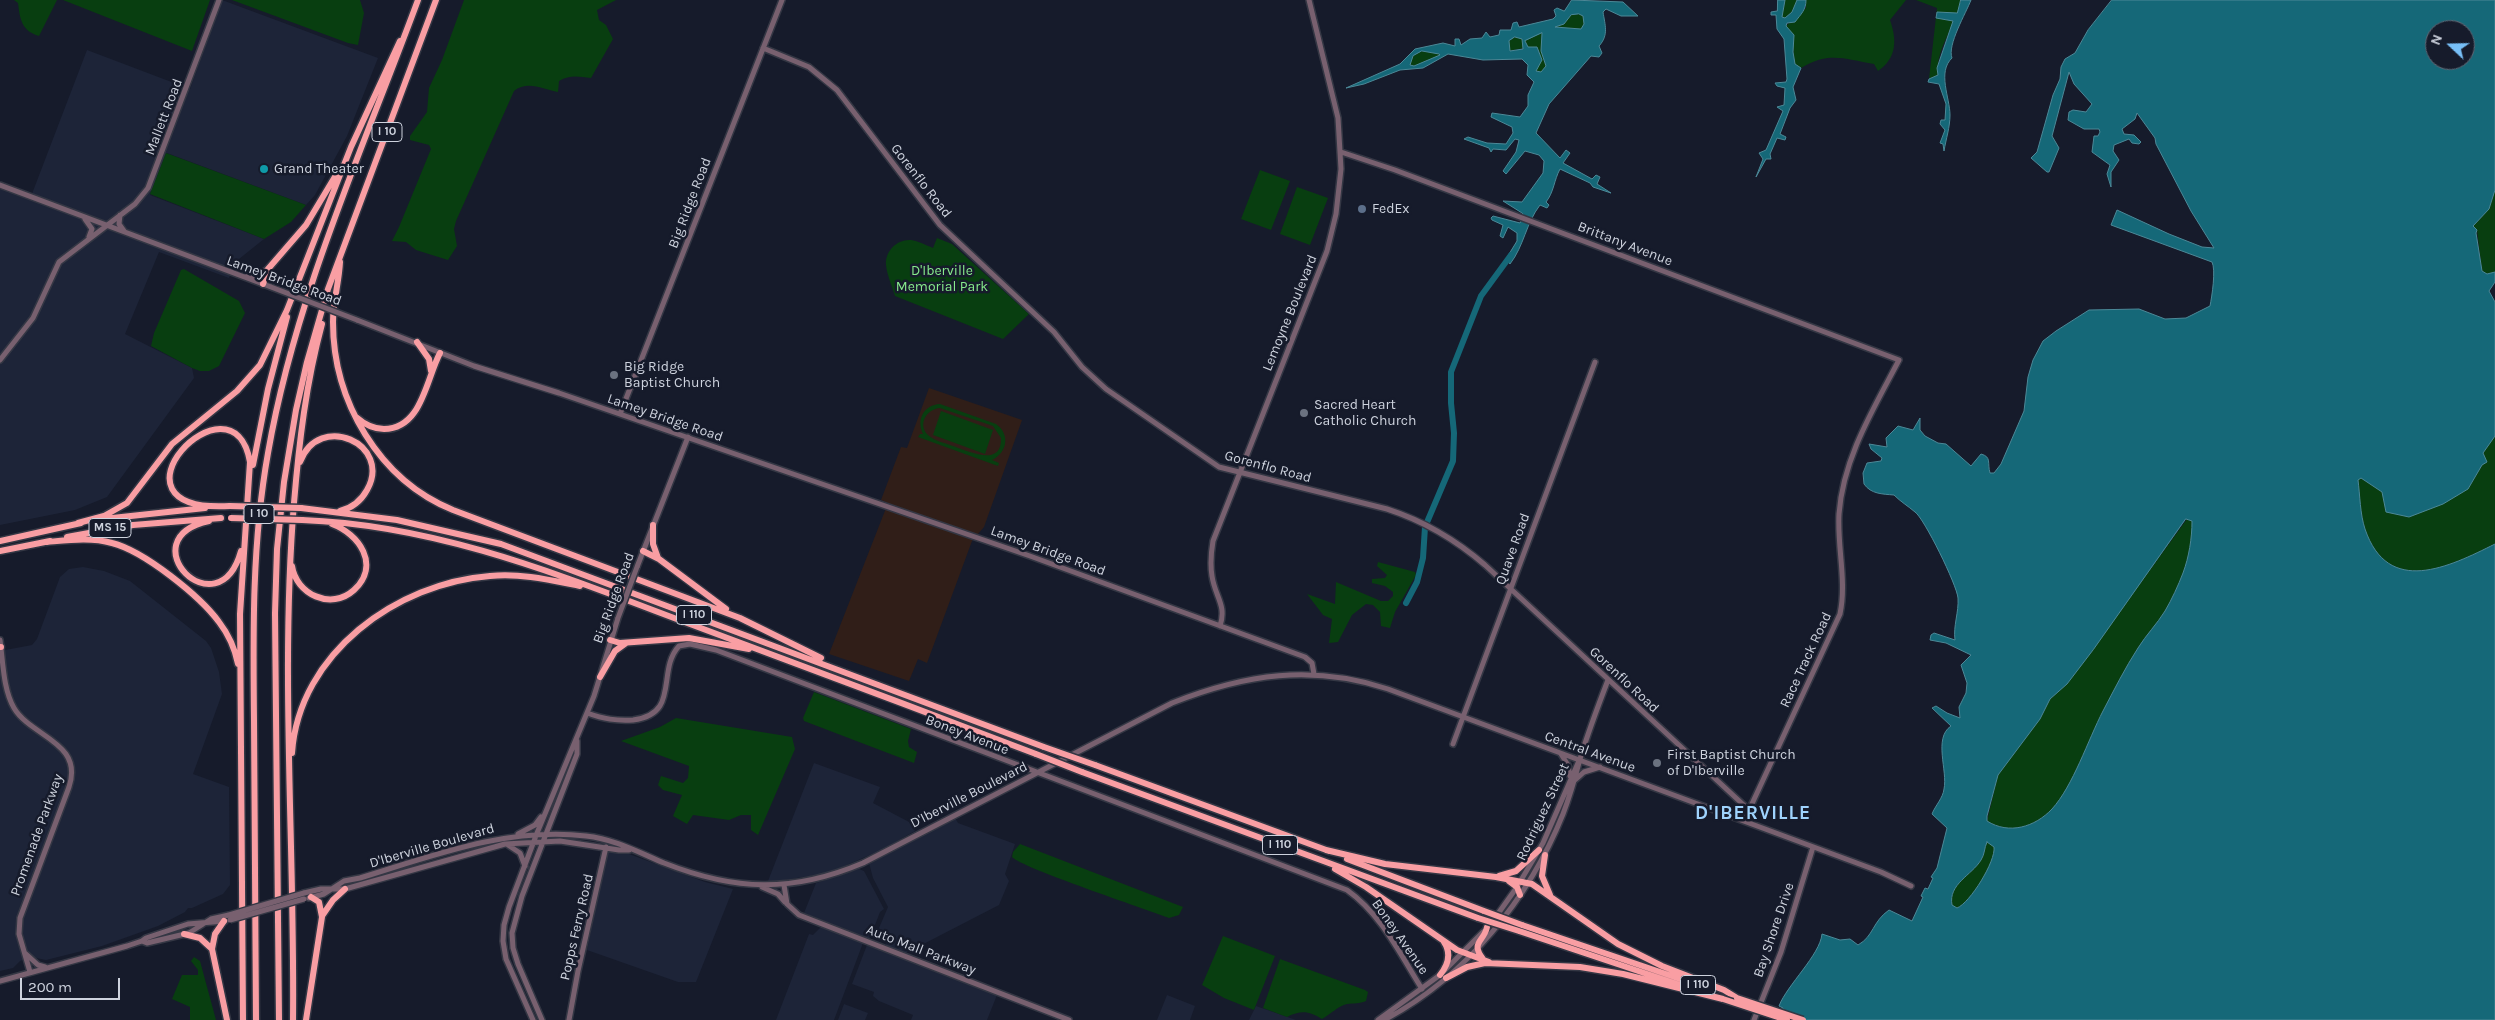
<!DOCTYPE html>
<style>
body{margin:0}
#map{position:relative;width:2495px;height:1020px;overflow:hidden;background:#161b2b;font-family:Karla,sans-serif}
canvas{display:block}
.north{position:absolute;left:2425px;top:20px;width:50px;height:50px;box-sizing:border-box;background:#161b2b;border:1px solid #606573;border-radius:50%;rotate:291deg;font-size:14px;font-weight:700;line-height:20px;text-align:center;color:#ced3de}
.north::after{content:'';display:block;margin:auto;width:18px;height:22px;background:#77bff7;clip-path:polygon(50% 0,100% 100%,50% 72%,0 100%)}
.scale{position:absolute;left:20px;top:978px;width:100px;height:22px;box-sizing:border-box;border:2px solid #ced3de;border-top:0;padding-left:6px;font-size:15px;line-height:18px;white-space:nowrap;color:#ced3de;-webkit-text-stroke:4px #161b2b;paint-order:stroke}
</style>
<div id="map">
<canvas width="2495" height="1020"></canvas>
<div class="north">N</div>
<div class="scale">200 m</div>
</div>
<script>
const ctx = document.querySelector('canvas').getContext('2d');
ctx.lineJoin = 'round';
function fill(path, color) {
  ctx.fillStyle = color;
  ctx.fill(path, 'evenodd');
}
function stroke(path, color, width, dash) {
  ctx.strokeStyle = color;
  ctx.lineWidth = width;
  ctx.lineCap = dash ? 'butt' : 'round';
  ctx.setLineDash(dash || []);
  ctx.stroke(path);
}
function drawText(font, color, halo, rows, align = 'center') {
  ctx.font = font + ' Karla,sans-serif';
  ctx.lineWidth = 5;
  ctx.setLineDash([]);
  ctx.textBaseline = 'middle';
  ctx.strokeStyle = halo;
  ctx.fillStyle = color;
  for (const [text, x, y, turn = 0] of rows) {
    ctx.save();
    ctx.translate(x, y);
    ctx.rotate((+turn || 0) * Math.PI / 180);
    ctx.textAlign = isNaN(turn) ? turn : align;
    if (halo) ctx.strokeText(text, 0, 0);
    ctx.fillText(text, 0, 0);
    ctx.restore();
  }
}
fill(new Path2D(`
 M222,0l156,58 -31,78 -32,59 -9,10 -139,-52 -17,42 114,44 -30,24 -5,15 -70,-26 -34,82 67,34 2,10 -87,119 -32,13 -75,15v-338l30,12 57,-149 103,39z
 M83,567l21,4 26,10 76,60 5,7 8,24 3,22 -29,80 36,13 1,98 -7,9 -31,14h-4l-3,4 -27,14 -56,20 -56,14 -15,-3 -11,4 -7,7 -13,3v-320l32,-6 5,-6 23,-62 9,-8z
 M814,763l66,24 -7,16 38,20 4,8 -34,19 -52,23 -57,9 -4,-1z
 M955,818l3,5 57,21 -10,30 4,7 -10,24 -93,48 -19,-7 -8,-18 9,-21 -15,-29 -4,-15z
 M610,851l19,3 76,28 28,7 -37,93h-18l-91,-32 19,-94z
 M859,869l5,2 20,38 -4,3 -10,26h-3l-63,-25 12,-30z
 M821,927l42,16 -29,77h-58l33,-86 4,1z
 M867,945l130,50 -10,25h-76l2,-5 -34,-14 -6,-5 1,-4 -22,-8z
 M1167,995l28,11 -5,14h-33z
 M844,1004l24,9 -3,7h-27z
 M1256,1006l40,14h-47z`), '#1d2438');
fill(new Path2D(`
 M929,388l93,32 -38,107 -12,14 -45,122 -9,-4 -9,22 -80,-27 59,-151 -7,-3 20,-53 6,1z`), '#301e18');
fill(new Path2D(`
 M14,0h43l-18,36c-17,-5 -19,-16 -21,-33z
 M63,0h147l-18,51z
 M232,0h128l4,13 -6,32 -10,-2z
 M464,0h152l-19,10 2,10 7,5 7,14 -22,39c-12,-1 -20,-4 -32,3l-1,11c-15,-3 -31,-12 -44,-1l-58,130 -2,8 3,17 -9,14 -32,-10 -10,-8 -14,-1 7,-14 32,-78 -2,-4 -19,-5v-4l17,-24 2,-24 13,-28z
 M1785,0h12l-5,12 -7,6 -3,-1z
 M1806,0h100l-16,20c7,20 7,38 -12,51l-4,-7c-29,-5 -46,-13 -73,4l-6,-4c-3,-17 0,-22 -9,-38l20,-18z
 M1916,0h45c-4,25 -26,48 -23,75l-9,4 8,-71z
 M1579,14l4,2 1,8 -3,5 -26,-2 9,-3 7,-9z
 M1542,33l-1,18 5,15 -5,6 -5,-1c3,-11 7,-13 1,-24h-9l-3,-7z
 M1515,37l7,2 1,9 -14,3v-10z
 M1422,51l17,3 1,1 -26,11 -4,-1 3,-9z
 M166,153l140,52 -15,17 -27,17 -114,-45z
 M1260,170l30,11 -19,49 -30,-11z
 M1297,187l31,11 -18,47 -30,-11z
 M2495,190v82l-8,2 -5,-3 -5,-41 -4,-4 16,-17z
 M937,238l15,6 77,70 -26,25 -108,-43c-3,-10 -8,-21 -9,-31 -1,-14 11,-26 25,-25 7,1 15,5 22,8z
 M184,269l55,32 6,12 -26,53 -10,5h-9l-8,-3 -41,-22 3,-13 27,-63z
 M940,404l56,20c14,10 12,28 -4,36l7,3 -1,3 -80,-29 2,-3h3c-7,-15 1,-29 17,-30zM940,408l53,18 8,12c1,30 -33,13 -48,8 -8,-3 -19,-5 -25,-11 -11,-11 -1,-26 12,-27z
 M941,411l52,19 -8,24 -52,-19z
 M2495,436v108c-46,23 -107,53 -130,-15 -5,-15 -5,-34 -7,-50l3,-1 21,14 86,-3 14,-24 1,-12z
 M2187,519l6,2c-1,17 -4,36 -10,52 -5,13 -11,26 -18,38 -8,13 -19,24 -27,37 -13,20 -24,42 -35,63 -15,29 -30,76 -51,98 -17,18 -43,26 -65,12l11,-46 42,-56 10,-20 17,-15z
 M1378,562l37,10 1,3 -21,37 -5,16 -9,-2 -1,-14 -7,-7 -7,-1 -14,11 -14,27 -9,1 3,-24 -9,-4 -16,-21 28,10 1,-22 45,19h7l5,-5v-4l-8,-6 -13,-3v-4l13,-1 2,-3 -10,-9z
 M814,692l97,37 -3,12 1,6 8,5 -3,11 -110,-42 -1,-3z
 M676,718l116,19 3,12 -37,86 -7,-5v-15h-10l-12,5 -36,-5 -6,9 -14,-8 9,-21 -19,-5 -5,-5 3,-9 22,7 5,-5 1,-12 -68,-25 39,-14z
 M1987,842l7,5c2,14 -23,55 -37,61l-5,-3c-4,-21 20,-30 29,-45 4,-6 3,-12 6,-18z
 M1020,844l163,63 -4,8 -10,3c-23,-9 -147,-50 -157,-61l1,-5z
 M1223,936l52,20 -21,54 -30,-12 -22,-13z
 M194,957l6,4 16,59h-26v-13l-18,-8 10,-24h16v-5l-7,-9z
 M1280,959l85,31 3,2 -2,9c-7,3 -12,2 -19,3 -9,2 -16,10 -25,15 -13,-8 -21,-9 -35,-2l-24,-9z`), '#083e10');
const water = new Path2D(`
 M1572,0l51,2 15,14h-17l-15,-7 -3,3c2,13 6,23 -4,34l3,7 -3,4 -8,-1 -42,48 -13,29 24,25 6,-8 4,3 -7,10 29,16 4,-4 4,2 -3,7 14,9 -18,-6 -3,-4 -30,-14c-6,11 -6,23 -14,33l3,3 -2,3 -7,-3c-14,18 -16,41 -30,59l-4,-5 11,-18v-8l-9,-6 -5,11 -3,-2 3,-11 -11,-5 -1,-2 2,-2 27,7 4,-8 -2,-2 -19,-12 19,1 21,-29 1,-12 -5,-6 -14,-4 -19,23 -3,-3 13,-19 3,-12 -4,-1 -9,11 -13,-1 -2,3 -2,-4 -25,-9 4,-2 19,6 19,1 7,-11 -1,-6 -21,-10 1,-4 28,4 8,-11v-11l6,-13 -7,-7 1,-10 -6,-6 -39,1 -35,-6 -25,14 -23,2 -36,14 -18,4 54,-24 15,-15 28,-6 12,3v-7h4l2,6 9,-6 12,-1 4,-6 4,5 9,-2 1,-5h11l2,-7 4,-1 2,5 34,-8 3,-3 -2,-6 3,-2 7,3zM1579,14l4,2 1,8 -3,5 -26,-2 9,-3 7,-9zM1542,33l-1,18 5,15 -5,6 -5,-1 6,-11 -5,-13h-9l-3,-6zM1515,37l7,2 1,10 -13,2 -1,-10zM1422,51l17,3 1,1 -26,11 -4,-1 3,-9z
 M1778,0h7l-3,17 3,1 7,-6 5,-12h9c0,10 -5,14 -11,22l-8,1 -1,3 8,9 -1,17 2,12 6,4 -8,19 3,13 -6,8 -10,26 6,3 -1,3 -8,-2 -7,16 1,5h-5l-10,18 7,-18 -4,-6 7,-3 17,-39 -6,-4 7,-2 1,-17 -8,-2 -2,-3 11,-1 1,-3 -3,-40 -7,-10 -1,-14h-5v-3l6,-1z
 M1961,0h10c-5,13 -24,45 -19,58 -15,14 -2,40 -2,57 0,12 -4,24 -6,36l-1,-7 -3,-1 5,-13 -5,-6 1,-4h4l1,-16 -7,-20 -11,-2 1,-3 9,-4 -1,-7 16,-47 -17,-3 1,-6 20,1z
 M2112,0h383v190l-6,19 -16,17 4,4 -1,3 6,38 5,3 8,-2v10l-6,9 6,11v134l-12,17 4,9 -5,3 -14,24 -25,15 -34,13 -23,-5 -4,-20 -21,-14 -3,2c2,15 2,34 7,49 23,68 84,38 130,15v476h-715l3,-12 -4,-2c8,-21 41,-51 43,-72l18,6 10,-1 8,6c16,-9 14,-23 31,-35l23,11 11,-24 -2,-1 4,-8 3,1 5,-11 -2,-1 6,-9 10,-40 -15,-14c3,-8 11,-16 12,-25 4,-18 -11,-51 7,-63l-19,-18 4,-2 11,7 13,5 -1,-11 7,-14 1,-10 -6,-18 10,-10 -25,-12 -16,-3 1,-5 3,-2 21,7c-2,-14 4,-28 3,-42 -1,-13 -34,-80 -43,-86 -7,-6 -14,-10 -21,-17 -12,-1 -23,-1 -30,-11l-1,-11 4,-10 14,-2 1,-3 -11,-9 -2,-5 18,3 -1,-9 12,-12 15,4 7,-12v12l5,6 13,7 8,1 25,22 10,-12c11,3 6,9 9,19h4l7,-9 23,-53 4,-34 5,-17 10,-19 13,-10 33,-21 50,-1 26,10 21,-1 24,-12c2,-10 6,-36 2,-44l-101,-37 6,-15 52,24 33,13 12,1 -23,-37 -35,-67 -1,-6 -18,-25 -2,6 -13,10 2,5 10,1 7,7 -2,2 -7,-1 -3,-4 -15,6 -1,6 6,9 -8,12v15l-4,-13 3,-9 -18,-13 2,-16h4l2,-4 -1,-3h-15l-16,-9 1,-8 4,-2 13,2 6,-8 -18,-20 -5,-12 -17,64 7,12 -10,24h-2l-16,-14 6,-6 16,-57 7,-16 1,-12 4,-8 10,-6 13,-23zM2435,30h30v30h-30zM2186,519l6,2c0,17 -3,36 -9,52 -5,13 -11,26 -18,38 -8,13 -19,24 -27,37 -13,20 -24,42 -35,63 -15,29 -30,75 -51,98 -17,18 -43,26 -65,12v-5l11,-41 42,-56 10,-20 17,-15 26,-34zM1987,842l7,5c2,14 -24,56 -37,61l-5,-3c-4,-21 20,-30 29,-45 4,-6 3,-12 6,-18z`);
fill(water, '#156878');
stroke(water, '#4c8897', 1);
stroke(new Path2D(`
 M1406,603l11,-21 6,-24 2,-31 28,-66 1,-28 -3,-30v-31l30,-76 30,-41`), '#156878', 6);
const secondary = new Path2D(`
 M763,48l46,19 28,23 103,135 114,107 28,35 24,22 113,78 168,42c37,12 69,31 98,56l264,245
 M1341,152l54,18 504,190c-25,48 -56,98 -60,154 -2,33 8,67 1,100l-96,207
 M0,185l271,102
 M120,215l-1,9 5,7
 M85,219l7,10 -3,8
 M245,277l11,-1 12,-7
 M357,320l117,46 85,27 471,163 275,101 7,6 2,11
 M0,360l33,-42 26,-56 76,-58 13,-16 71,-188
 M620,414l162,-414
 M637,567l51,-130
 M1220,626c7,-21 -5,-29 -8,-50 -2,-12 -1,-23 1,-35l114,-290 9,-37 5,-45 -3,-51 -29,-118
 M0,640c3,21 3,49 14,68 17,29 70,34 55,79l-49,131 -1,16 11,38
 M587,713c17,6 29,8 46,7 48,-6 23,-49 46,-74l11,-2 26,6 631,240c34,24 53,64 75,99
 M1453,744l142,-382
 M1561,754l7,11 2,11
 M1575,780l9,-8 16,-5
 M518,834l17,-9 6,-8
 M508,845l12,8 5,13
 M784,885l3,19 12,11 270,105
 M762,887l16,7 7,8
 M304,893l17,-4h24l160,-45 55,-3 59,9h10
 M309,898l15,-4 20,-13 16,-3c75,-23 147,-51 226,-42 28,3 52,16 78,27 71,28 128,30 199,0l309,-160c73,-29 140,-39 216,-14l493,183 30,14
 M1495,918l22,-31 26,-44 35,-80
 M142,941l5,2 42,-10 22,-14 18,-4
 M26,954l12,11 7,2
 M0,981l127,-35 15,-5 4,-3 42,-14 37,-3
 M533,1020l-27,-61 -3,-18 1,-16 5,-18 28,-74 57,-137 24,-78
 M542,1020l-24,-56 -5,-16 -1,-15 10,-37 55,-142v-13
 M569,1020l9,-49 28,-124
 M1378,1020l62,-45 43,-43
 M1384,1020c82,-43 145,-121 179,-206 7,-18 12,-36 17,-55 8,-26 18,-53 28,-79
 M1754,1020l27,-68 32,-105`);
const highway = new Path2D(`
 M340,262c-1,20 -7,40 -7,60 0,79 46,158 120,188l287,108 81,40
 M263,284l5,-15 38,-44 30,-50
 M417,342l12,17 2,12
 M356,417c8,7 17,12 28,12 38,0 42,-50 56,-76
 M300,462c19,-51 93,-18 67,28 -6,11 -15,18 -27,21
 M253,465l15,-76 19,-72
 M230,506c-139,8 3,-141 20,-44l-10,152 3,406
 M301,508l96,12 104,24 543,203
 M103,519l102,-11
 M302,520c138,5 260,56 388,104 115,43 231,86 346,130
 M209,521c-82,18 9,112 32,30
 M78,523l26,-7 23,-13 45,-59 65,-53 23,-26 27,-55 64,-163 49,-106
 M653,525v19l5,14
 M67,537l66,-12 88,-7
 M0,541l81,-18
 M47,542c22,-2 44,-5 65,1 32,8 88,53 107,79 10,13 16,27 19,42
 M0,551l50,-10
 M643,551l16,8 67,50
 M292,566c4,28 39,45 62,24 27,-25 5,-56 -22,-66
 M610,640l10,3 69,-5 60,11
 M0,647h1
 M600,677l15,-26 11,-8
 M292,753c7,-100 105,-170 198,-177 31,-3 60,4 90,10
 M1095,765l234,86
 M1082,772l396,146
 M1326,850l59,14 111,13 36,7 86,60 44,22 62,24 13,8
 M1545,855l-3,21 8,19
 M1347,859l137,52
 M1335,869l31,18 91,63 32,12
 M1499,876l17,-5 23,-21
 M1509,881l8,6 3,8
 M322,916l11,-16 12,-11
 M224,921l-9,13 -3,15 15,71
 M1522,925l188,64
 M1519,931l170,57
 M184,934l16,4 12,11
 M1483,959c-13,-17 1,-17 4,-32
 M1440,975c8,-10 12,-21 4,-33
 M1446,978l21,-11 18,-4 95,4 43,7 100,25
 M256,1020c0,-100 -2,-200 -2,-300 -1,-89 -2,-178 14,-267 27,-156 95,-304 150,-453
 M279,1020l-4,-407 2,-64 7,-67 12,-72 11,-48 21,-73 108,-289
 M293,1020c2,-172 -13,-345 1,-517 5,-60 12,-120 28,-179
 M306,1020l16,-103 -3,-15 -8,-5`);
stroke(secondary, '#343744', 8);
stroke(highway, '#343744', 9);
stroke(secondary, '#78606f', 5);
stroke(highway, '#f99ea3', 6);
const secondaryBridge = new Path2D(`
 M271,287l86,33
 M618,618l19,-51
 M229,915l75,-22
 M230,920l74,-21`);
const highwayBridge = new Path2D(`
 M230,506l71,2
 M231,518l71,2
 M1044,747l51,18
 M1036,754l46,18
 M1484,911l38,14
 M1478,918l41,13
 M1737,998l66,22
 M1723,999l64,21`);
stroke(secondaryBridge, '#343744', 8, []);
stroke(highwayBridge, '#343744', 9, []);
stroke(secondaryBridge, '#78606f', 5);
stroke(highwayBridge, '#f99ea3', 6);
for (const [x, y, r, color] of [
 [264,169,5,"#0f9aa8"],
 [1362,209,5,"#5c6f8a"],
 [614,375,5,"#6b7280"],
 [1304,413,5,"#6b7280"],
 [1657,763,5,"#6b7280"]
]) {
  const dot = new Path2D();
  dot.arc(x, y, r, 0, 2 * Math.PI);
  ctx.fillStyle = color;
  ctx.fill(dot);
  stroke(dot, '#161b2b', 2);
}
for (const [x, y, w] of [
 [387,132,30],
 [259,514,30],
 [110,528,42],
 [694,615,35],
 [1280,845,35],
 [1698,985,35]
]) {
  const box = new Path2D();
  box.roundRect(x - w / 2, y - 9.5, w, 19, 4);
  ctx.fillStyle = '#161b2b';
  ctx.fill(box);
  stroke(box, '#ced3de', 1);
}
drawText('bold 12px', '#ced3de', null, [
 ["I 10",387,132],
 ["I 10",259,514],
 ["MS 15",110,528],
 ["I 110",694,615],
 ["I 110",1280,845],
 ["I 110",1698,985]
]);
drawText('14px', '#ced3de', '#161b2b', [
 ["Mallett Road",164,117,-69],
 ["Gorenflo Road",921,181,52],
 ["Big Ridge Road",690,203,-69],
 ["Brittany Avenue",1625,244,21],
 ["Lamey Bridge Road",284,281,20],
 ["Lemoyne Boulevard",1290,313,-68],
 ["Lamey Bridge Road",665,418,19],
 ["Gorenflo Road",1268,467,15],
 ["Quave Road",1513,549,-70],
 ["Lamey Bridge Road",1048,551,20],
 ["Big Ridge Road",614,598,-70],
 ["Race Track Road",1806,660,-65],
 ["Gorenflo Road",1624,680,43],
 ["Boney Avenue",967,735,21],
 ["Central Avenue",1590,752,20],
 ["D'Iberville Boulevard",969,795,-27],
 ["Rodriguez Street",1543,812,-65],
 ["Promenade Parkway",37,835,-70],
 ["D'Iberville Boulevard",432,846,-16],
 ["Popps Ferry Road",577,927,-77],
 ["Bay Shore Drive",1774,930,-71],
 ["Boney Avenue",1400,937,55],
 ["Auto Mall Parkway",921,950,21]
]);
drawText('14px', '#ced3de', '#161b2b', [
 ["Grand Theater",274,169],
 ["FedEx",1372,209],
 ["Big Ridge",624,367],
 ["Baptist Church",624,383],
 ["Sacred Heart",1314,405],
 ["Catholic Church",1314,421],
 ["First Baptist Church",1667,755],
 ["of D'Iberville",1667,771]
], 'left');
drawText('14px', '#87eb8c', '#161b2b', [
 ["D'Iberville",942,271],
 ["Memorial Park",942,287]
]);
ctx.letterSpacing = '1px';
drawText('bold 19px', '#9fd3fd', '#161b2b', [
 ["D'IBERVILLE",1753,814]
]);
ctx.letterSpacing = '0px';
</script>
